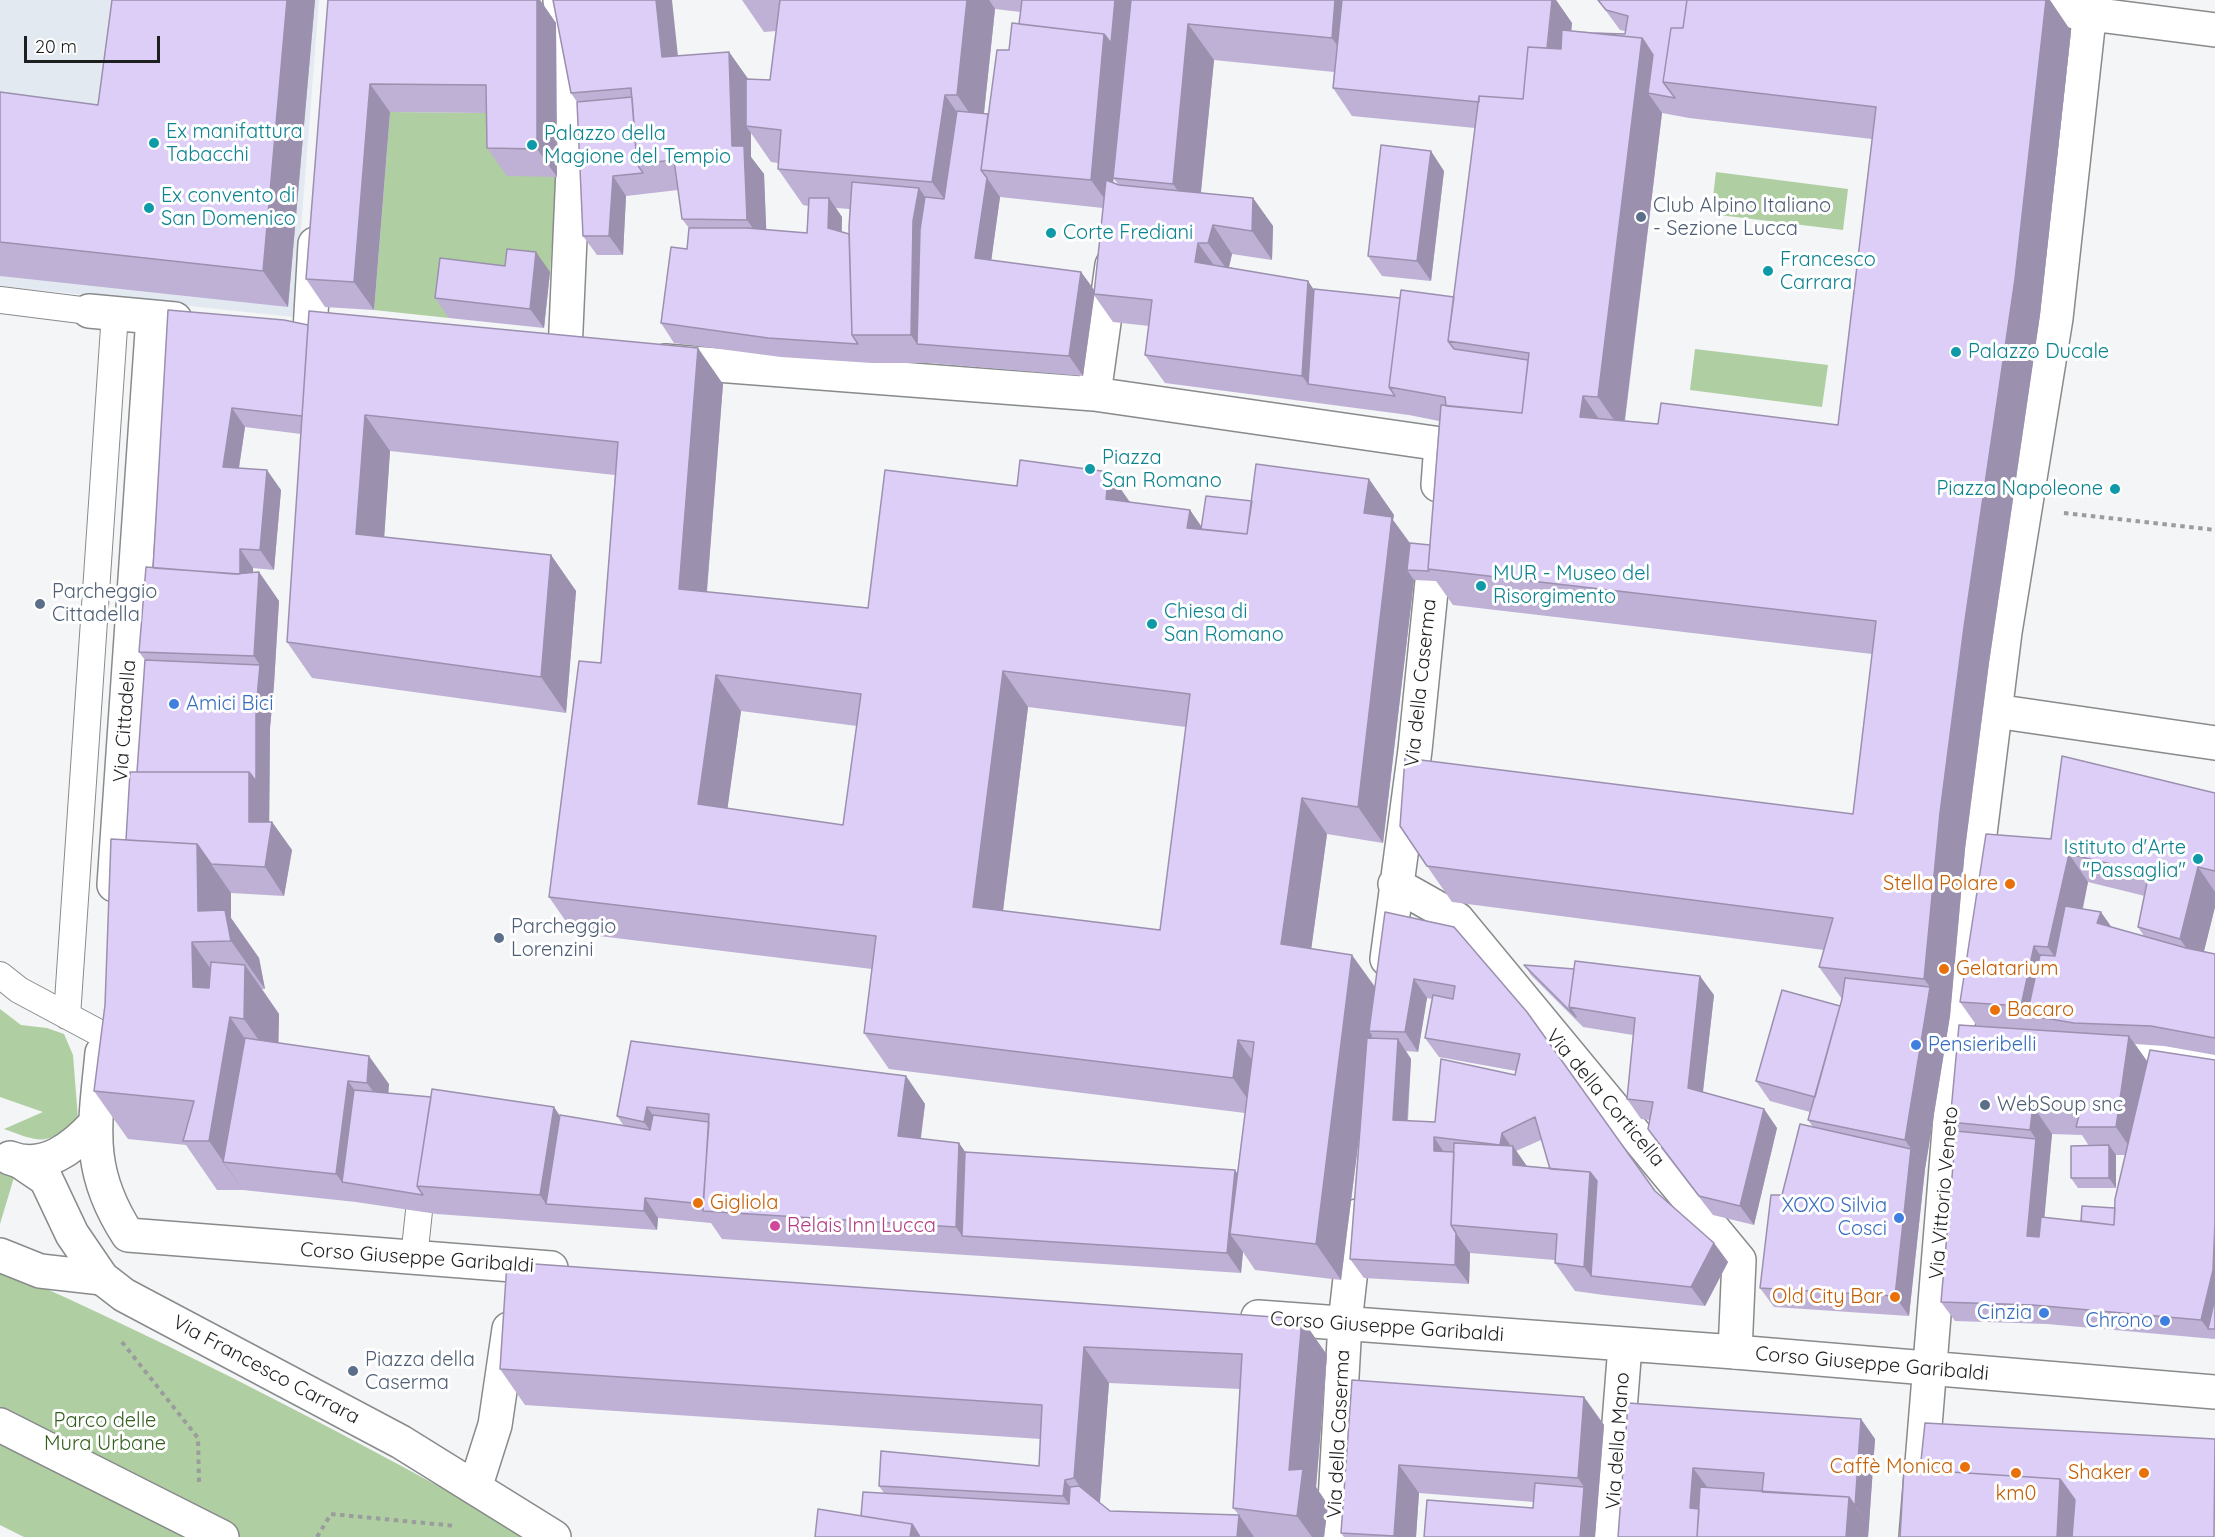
<!DOCTYPE html>
<meta charset="utf-8">
<style>
body{margin:0}
#map{position:relative;width:2215px;height:1537px;overflow:hidden;background:#f3f5f7;font-family:Quicksand,sans-serif}
canvas{display:block}
.scale{position:absolute;left:24px;top:36px;width:136px;height:27px;box-sizing:border-box;border:3px solid #1e1f1f;border-top:0;padding-left:8px;font-size:18px;line-height:21px;white-space:nowrap;color:#1e1f1f;-webkit-text-stroke:4px #fff;paint-order:stroke}
</style>
<div id="map">
<canvas width="2215" height="1537"></canvas>
<div class="scale">20 m</div>
</div>
<script>
const ctx = document.querySelector('canvas').getContext('2d');
ctx.lineJoin = 'round';
function fill(path, color) {
  ctx.fillStyle = color;
  ctx.fill(path, 'evenodd');
}
function stroke(path, color, width, dash) {
  ctx.strokeStyle = color;
  ctx.lineWidth = width;
  ctx.lineCap = dash ? 'butt' : 'round';
  ctx.setLineDash(dash || []);
  ctx.stroke(path);
}
function drawText(font, color, halo, rows, align = 'center') {
  ctx.font = font + ' Quicksand,sans-serif';
  ctx.lineWidth = 6;
  ctx.setLineDash([]);
  ctx.textBaseline = 'middle';
  ctx.strokeStyle = halo;
  ctx.fillStyle = color;
  for (const [text, x, y, turn = 0] of rows) {
    ctx.save();
    ctx.translate(x, y);
    ctx.rotate((+turn || 0) * Math.PI / 180);
    ctx.textAlign = isNaN(turn) ? turn : align;
    if (halo) ctx.strokeText(text, 0, 0);
    ctx.fillText(text, 0, 0);
    ctx.restore();
  }
}
fill(new Path2D(`
 M0,0h319l-25,317 -294,-31z`), '#e2e9f1');
fill(new Path2D(`
 M390,112l116,1 51,64 -7,95 -29,-3 -72,49 -75,-8z
 M1716,172l132,17 -5,41 -132,-16z
 M1695,349l133,16 -6,42 -132,-17z
 M0,1009l21,16 26,3 17,6 9,21 5,64c-33,27 -35,24 -74,10l39,-17 -43,-15z
 M0,1168l15,6 -15,50z
 M0,1268c181,80 358,172 530,269h-506l-24,-12z`), '#afcea1');
const service = new Path2D(`
 M0,300l89,11
 M0,975l19,15 84,45
 M67,1016l48,-703
 M414,1258l5,-47`);
const pedestrian = new Path2D(`
 M2020,0l31,4 24,8 140,18
 M1995,711l220,32
 M2099,1053l33,2 83,14
 M0,1255l40,16 62,7
 M1735,1352l480,40
 M0,1425l222,112
 M1916,1537l40,-493 22,-194 27,-218 51,-314 35,-318`);
const minor = new Path2D(`
 M560,0l11,70 3,77 -9,205
 M89,311l86,8
 M310,331l5,-87
 M665,361l429,33 347,50 -3,41
 M1094,394l18,-129
 M114,885l39,-568
 M1387,959l28,-209 17,-169
 M102,1053c-7,73 -17,116 26,182l423,33
 M10,1158c34,13 63,-10 85,-34
 M21,1162l25,17 26,55 30,44 22,17 277,147 153,95
 M1258,1317l477,35 4,-92 -282,-341 -62,-35
 M475,1488l20,-63 14,-96
 M1333,1537l12,-214 12,-107
 M1610,1537l15,-191`);
stroke(service, '#888a8b', 28);
stroke(pedestrian, '#888a8b', 36);
stroke(minor, '#888a8b', 36);
stroke(new Path2D(`
 M2064,513l151,17
 M122,1342l76,96 1,44
 M317,1537l14,-23 125,12`), '#9b9c9d', 4, [4.5, 4.5]);
stroke(service, '#fff', 26);
stroke(pedestrian, '#fff', 33);
stroke(minor, '#fff', 33);
fill(new Path2D(`
 M112,0h203l-27,307 -288,-31v-184l98,13z
 M328,0h212l16,23 1,154 -50,-1 -20,-28v-35l-97,-1 -16,198 -49,-3 -19,-28z
 M742,0h814l16,23 -1,8 54,3v-3l-5,-1 -22,-30 473,31 -31,284 -51,348 -24,186 -15,167 -25,153 -16,147 -135,-9 -14,-19 22,-93 31,-68 -5,-7 2,-8 -40,-11 -14,-20 84,-75 2,-7 -23,-32 5,-17 -372,-48 -25,-36 426,-52 19,-160 -419,-49 -17,-24 -22,-1 -31,263 -56,-9 -16,115 64,39 10,-76 270,279 59,52 14,19 -23,44 -101,-11 -29,-4 -20,-28v-3l-85,-7 -1,31 -105,-6 -14,-19 9,-122 -18,143 -86,-10 -12,-18 -2,21 -519,-34 -11,-16 -53,-5 -1,12 -220,-16 -81,-12 -113,-12h-26l-31,-45 -58,-6 -34,-48 32,-251 11,-68 8,-112 -6,-8 14,-84 15,-258 140,15 415,59 -16,208 161,16 262,-106 60,8 11,17 51,-26 117,-22 25,36 -1,5 17,23 20,2 9,-124 -30,-6 -244,-32 -20,-28 4,-29 -36,-4 -19,-27 -11,81 -153,-13h-58l-91,-6 -107,-14 -13,-20 26,-74 2,-21 -7,-9 -4,-29 -52,6 -3,59h-26l-14,-19 -6,-134 -6,-9 107,-37 51,-4 19,27 22,1 6,-49 -12,1zM995,9l26,3 -2,12 -10,26 -21,64 -4,-1zM1214,60l120,12 -1,16 19,28 123,12 -21,169 -54,1 -86,-9 -85,-22 3,-13 40,6 1,-34 -20,-28 -52,-5zM1662,113l27,5 183,21 -34,286 -180,-1 -33,-3zM751,133l20,29 7,1v6l25,36 5,1 -1,27 -41,-3 -2,-56 -13,-17zM1113,178l6,7 -6,-2zM1000,197l103,11 -9,82 -13,-18 -90,-12zM836,208l14,1 -1,25 -7,-2v-15zM245,427l56,7 -14,208 25,36 254,35 10,-122 -25,-36 -167,-18 6,-86 225,24 -14,188 -52,234 25,36 298,36 -8,64 25,36 356,44 -8,61 -2,-4 -270,-18 -6,-9 -38,-4 4,-35 -19,-28 -275,-35 -14,75 7,10 -236,-33 1,-9 -111,-41 1,-29 -17,-25h3l-6,-31 -28,-40v-25l53,3 8,-46 -20,-28h-3l1,-94 4,-44 5,-83 -20,-29 -6,1v-5l21,2 7,-80 -42,-22zM1028,707l158,20 -26,203 -157,-19zM741,711l116,15 -14,99 -116,-16zM1427,998l5,1 -7,39 14,19 77,14 -1,4 -80,47 -27,-1 3,-62 -5,-8 12,1zM1541,1140l9,29 -23,-2 -11,-16z
 M1444,171l-13,110 -49,-5 -14,-20z
 M550,272l-6,56 -95,-10 -14,-20z
 M2215,793v114l-11,44 11,3v101l-51,-9 -29,-2 12,17 68,-1v279l-168,-15 -92,-3 -14,-19 15,-171 -6,-9 27,-96 -17,-24 91,-163zM2088,882l57,14 -7,31 6,9 -33,-9 -28,-18zM2052,1134l30,1 7,11 -18,32 7,10h38v-33h10l-11,53 -34,13 -37,-4z
 M1524,965l190,30 -11,97 61,17 13,19 -23,97 -41,-10 -52,-67 -13,-19 2,-9 -9,-1 -14,-20 6,-64 -50,-8 -52,-52z
 M1302,1319l25,36 -11,132 12,18 -4,32h-509l46,-21 23,-23 -5,-7 160,-20 2,-27 -516,-34 -25,-36zM1109,1383l131,6 -7,119 6,7 -129,-4 -10,-8z
 M1352,1380l232,17 20,28 -9,112h-171l109,-29 1,-6 -115,-9 -3,44h-72l-3,-4z
 M1628,1403l233,16 14,20 -7,98h-250zM1707,1487l55,4 -55,-3z`), '#beb1d5');
fill(new Path2D(`
 M287,0h28l-27,307 -25,-36z
 M537,0h3l16,23 1,154 -20,-28z
 M656,0h16l9,85 -19,-28z
 M967,0h22l6,9 -13,122 -25,-36z
 M1115,0h16l-7,62 -13,146 -20,-28 13,-146z
 M1335,0h29l-7,74 -25,-36z
 M1552,0h4l16,23 -6,61 -19,-28z
 M2046,0h4l21,31 -31,284 -51,348 -24,186 -15,167 -25,153 -20,-29 25,-153 -6,-8 16,-166z
 M1188,24l26,36 -16,160 -25,-36z
 M1642,38l25,36 -4,8 -15,11 14,20 -39,320 -25,-36z
 M729,52l20,28 -3,46 5,7v24l13,17 3,74 -20,-28 -15,-74z
 M370,84l20,28 -16,198 -20,-28z
 M945,95l25,36 -12,87 -26,-36z
 M1431,151l13,20 -13,110 -14,-20z
 M613,176l13,20 -3,59 -14,-19z
 M987,178l13,19 -11,80 -14,-19z
 M919,188l20,29 -22,127 -6,-9 2,-114z
 M829,198l13,19 -1,31 -13,-20z
 M1253,198l20,28 -1,34 -20,-29z
 M1213,225l19,29 -4,17 -20,-28z
 M1198,243l20,28 -23,-9z
 M536,252l14,20 -6,56 -14,-19z
 M1081,272l14,19 -12,85 -14,-20z
 M1308,281l19,28 -19,75 -6,-8z
 M698,348l25,36 -19,242 -25,-37z
 M1583,396l25,36 -28,-15z
 M232,408l13,19 -9,60 -13,-20z
 M365,415l25,36 -8,119 -26,-36z
 M267,470l14,20 -7,80 -14,-20z
 M1109,472l25,36 -28,-9z
 M1369,479l25,36 -1,5 24,33 -10,17 7,10 -31,263 -25,-36 6,-294z
 M1190,510l25,36 -28,-18z
 M240,549l13,19 1,34 -14,-19z
 M551,555l25,36 -10,122 -25,-36z
 M259,572l20,29 -5,83 -4,44 -1,116 3,-22 20,28 -8,46 -19,-29 -16,-45v-50l11,-107 -6,-9z
 M1003,671l25,36 -29,236 -26,-36z
 M716,675l25,36 -18,130 -25,-37z
 M1302,798l25,36 -20,146 -26,-36z
 M197,844l34,49v25l28,40 6,31 -34,-48 -33,-30z
 M2069,854l19,28 -20,94 -20,-29z
 M2198,867l17,25v15l-15,60 -20,-28z
 M2101,912l14,20 -18,-9z
 M192,942l34,49 4,26 34,49 -41,96 20,28 -34,-49 -16,-154z
 M2034,946l19,28 -26,41 -6,-9z
 M1352,955l26,36 -9,40 3,4 -31,245 -25,-36z
 M245,965l34,49 -1,54 -34,-49z
 M1700,976l14,19 -13,113 -13,-20z
 M1414,979l13,19 -9,54 -13,-20z
 M2129,1036l20,28 -14,91 -19,-28z
 M1398,1039l13,20 -5,80 -13,-19z
 M1238,1040l25,36 -5,38 -25,-36z
 M369,1056l20,28 -2,27 -20,-28z
 M906,1076l19,28 -8,60 -19,-28z
 M348,1081l20,28 -26,73 -6,-8z
 M2033,1106l19,28 -11,121 -14,-19 9,-97 -6,-9z
 M554,1107l19,28 -27,69 -6,-9z
 M647,1107l20,28 -3,15 -20,-28z
 M1764,1109l13,19 -23,97 -14,-19z
 M1502,1133l11,16v-3l20,29 -20,-10v-2l-13,-18z
 M1434,1137l13,20 -13,-6z
 M959,1143l20,29 -17,64 -6,-9z
 M2109,1145l7,10v33l-7,-10z
 M1911,1149l14,20 -16,147 -14,-20z
 M1235,1170l13,19 -18,45 13,18 -2,21 -14,-20z
 M1590,1172l20,28 -19,76 -7,-9z
 M645,1198l13,20 -1,12 -13,-19z
 M2215,1222v107h-7l-7,-9z
 M1456,1233l14,20 -1,31 -14,-19z
 M1714,1243l14,19 -23,44 -14,-19z
 M1302,1319l25,36 -11,132 12,18 -4,32h-12l-15,-21 -8,-46z
 M1084,1347l25,36 -10,131 -25,-36z
 M1584,1397l20,28 -9,112h-15l4,-50 -6,-9z
 M1861,1419l14,20 -6,86 -14,-19z
 M1399,1465l20,28 -3,44h-21l-1,-1z
 M1693,1468l14,19 -2,22 -15,-1z
 M2060,1479l34,49v9h-37z
 M1065,1480l25,36 -1,16 -26,-36z
 M1849,1497l20,28 -1,12h-22z
 M1239,1515l15,22h-17z
 M912,1524l8,13h-10z`), '#9b90ae');
const building = new Path2D(`
 M112,0h175l-24,271 -263,-29v-150l98,13z
 M328,0h209v149l-50,-1 -1,-63 -116,-1 -16,198 -48,-3z
 M553,0h103l6,57 67,-5 3,94h12l3,74 -65,-1 -8,-59 -37,4 -6,-76 -60,5z
 M780,0h187l-10,95h-12l-13,87 -154,-13 3,-39 -35,-4v-47l24,1z
 M1022,0h93l-4,43 -7,-9 -85,-10z
 M1131,0h204l-3,38 -144,-14 -15,160 -60,-6z
 M1342,0h210l-5,48 -19,-1 -5,52 -44,-3v6l-146,-14z
 M1598,0h89l-4,28h-12l-8,54 12,16 -27,-5 5,-38 -11,-17 -51,-5 34,1 3,-18 -22,-6z
 M1687,0h359l-31,279 -51,348 -24,186 -16,166 -105,-12 14,-49 -406,-52 -27,-40 5,-68 448,56 23,-193 -448,-52 13,-164 81,8 7,-60 -81,-12 31,-245 44,3 5,-52 33,2 1,-19 80,8 -44,359 -15,-1 -3,21 78,7 3,-21 177,22 38,-318 -213,-25 8,-54h12z
 M1012,23l92,11 -13,146 -110,-10 16,-120h12z
 M632,97l5,67 6,9 -30,3 -4,60h-26l-6,-134z
 M957,111l31,3 -7,56 6,8 -12,80 106,14 -12,84 -152,-12 3,-114 5,-33 19,2z
 M1381,145l50,6 -14,110 -49,-5z
 M1106,180l13,5 134,13 -1,33 -39,-6 -5,18h-10l-3,19 113,19 -6,95 -157,-21 7,-55 -58,-6z
 M852,182l67,6 -6,33 -2,114h-59l-3,-108z
 M809,198h20l-1,30 21,6 3,101 6,9 -90,-6 -107,-15 10,-76 16,2 2,-21h58l60,5z
 M507,249l29,3 -6,57 -95,-11 5,-40 65,8z
 M1314,289l86,9 -11,89 6,9 -87,-12z
 M1401,290l53,7 -6,44 6,8 74,11 -6,53 -76,-7 -1,-9 -56,-10z
 M168,310l116,10 24,5 -6,91 -70,-8 -9,59 44,3 -7,80 -20,-1v25l-87,-6z
 M309,311l389,37 -19,241 189,19 17,-138 132,16 3,-26 89,12 -3,27 84,11 -3,18 60,6 9,-70 113,15 -5,34 28,4 -34,290 -56,-9 -21,146 71,11 -36,289 -86,-10 24,-192 -16,-2 -5,38 -369,-45 12,-97 -327,-39 30,-236 22,2 17,-221 -253,-27 -9,119 195,21 -10,122 -254,-35zM1003,671l187,23 -30,236 -187,-23zM716,675l145,19 -18,131 -145,-21z
 M1206,496l46,5 -5,33 -46,-5z
 M1410,543l20,2 -2,24 1,2 -22,-1z
 M146,567l88,7 25,-2 -5,84 -115,-4z
 M145,660l115,5 -4,44v72l-7,-9h-112z
 M2062,756l153,37v78l-17,-4 -18,72 -42,-12 11,-54 -80,-19 -21,93 -14,-1 -13,60 -61,-4 26,-168 65,5z
 M130,772h119v50h23l-7,45 -54,-3 -14,-20 -71,-4z
 M111,839l86,5 1,67 27,-1 6,31 -39,1 1,45 16,1 2,-26 34,3 -1,54 -14,-2 -21,124h-26l11,-40 -100,-10 11,-86z
 M2065,906l36,6 -4,11 89,25 29,6v84l-64,-12 -77,-3 -47,-8 13,-60 15,1z
 M1385,912l69,15 73,85 128,179 59,52 -23,44 -100,-11 6,-95 -7,-9 -40,-3 -15,-52 -33,16 -2,12 -66,-8v14l20,1 -3,73 5,8 -1,32 -105,-6 17,-221 31,1 -5,81 42,2 6,-63 74,16 5,-21 -95,-16 8,-43 20,4 2,-13 -41,-7 -9,53 -36,-1z
 M1575,961l125,15 -12,112 76,21 -24,97 -41,-10 -51,-67 5,-27 -26,-3 8,-81 -66,-11z
 M1524,965l50,4 -5,38 7,10z
 M1845,978l85,9 -25,153 -97,-20 34,-121z
 M1782,990l58,16 -25,91 -59,-16z
 M1959,1025l170,11 -13,91h-40l5,-19 -48,-2 -3,24 -80,-8z
 M245,1038l124,18 -2,27 -19,-2 -12,93 -113,-12z
 M631,1041l275,35 -8,60 61,7 -3,84 -253,-16 6,-97 -62,-7 -3,15 -27,-6z
 M2150,1050l65,10v162l-2,48 -12,50 -168,-15 -92,-3 15,-171 80,8 -9,97 12,1 2,-20 73,8 1,-26z
 M432,1089l122,18 -14,88 -123,-9z
 M354,1090l77,7 -14,89 6,9 -81,-13z
 M560,1115l90,15 3,-15 56,7 -6,82 -58,-6 -1,13 -98,-7z
 M1800,1124l111,25 -16,147 -135,-8 11,-93h11z
 M1454,1143l59,3v19l77,7 -6,95 -29,-4 2,-29 -106,-9z
 M2109,1145v33h-38v-32z
 M965,1152l270,18 -8,83 -265,-17z
 M2082,1206l33,2 -1,17 -33,-4z
 M507,1262l795,57 -13,151 14,-1 -6,47 -64,-8 9,-154 -158,-7 -10,131 -9,2 -2,16 -184,-10 2,-35 158,15 3,-61 -542,-36z
 M2215,1298v31h-7z
 M1352,1380l232,17 -6,81 -179,-13 -5,71 -53,-3z
 M1628,1403l233,16 -6,87 -6,-9 -87,-5 2,-19 -71,-5 -3,40 9,1 -2,28h-79z
 M1925,1423l290,16 -1,98h-142l3,-37 -15,-21 -140,-9z
 M1904,1469l156,10 -3,58h-157z
 M1535,1483l49,4 -4,50h-156l3,-37 106,8z
 M1079,1486l31,25 129,4 -2,22h-317l-8,-13 -51,-8 2,-24 206,12 1,-17z
 M1700,1487l149,10 -3,40h-149z
 M818,1509l94,15 -2,13h-95z`);
fill(building, '#ddcef8');
stroke(building, '#9b90ae', 1.5);
for (const [x, y, r, color] of [
 [154,143,6,"#0f9aa8"],
 [532,145,6,"#0f9aa8"],
 [149,208,6,"#0f9aa8"],
 [1641,217,6,"#5c6f8a"],
 [1051,233,6,"#0f9aa8"],
 [1768,271,6,"#0f9aa8"],
 [1956,352,6,"#0f9aa8"],
 [1090,469,6,"#0f9aa8"],
 [2115,489,6,"#0f9aa8"],
 [1481,586,6,"#0f9aa8"],
 [40,604,6,"#5c6f8a"],
 [1152,624,6,"#0f9aa8"],
 [174,704,6,"#3f7fe0"],
 [2198,859,6,"#0f9aa8"],
 [2010,884,6,"#e8710a"],
 [499,938,6,"#5c6f8a"],
 [1944,969,6,"#e8710a"],
 [1995,1010,6,"#e8710a"],
 [1916,1045,6,"#3f7fe0"],
 [1985,1105,6,"#5c6f8a"],
 [698,1203,6,"#e8710a"],
 [1899,1218,6,"#3f7fe0"],
 [775,1226,6,"#d1479c"],
 [1895,1297,6,"#e8710a"],
 [2044,1313,6,"#3f7fe0"],
 [2165,1321,6,"#3f7fe0"],
 [353,1371,6,"#5c6f8a"],
 [1965,1467,6,"#e8710a"],
 [2016,1473,6,"#e8710a"],
 [2144,1473,6,"#e8710a"]
]) {
  const dot = new Path2D();
  dot.arc(x, y, r, 0, 2 * Math.PI);
  ctx.fillStyle = color;
  ctx.fill(dot);
  stroke(dot, '#fff', 2);
}
drawText('20px', '#0d838f', '#fff', [
 ["Ex manifattura",166,132],
 ["Tabacchi",166,155],
 ["Palazzo della",544,134],
 ["Magione del Tempio",544,157],
 ["Ex convento di",161,196],
 ["San Domenico",161,219],
 ["Corte Frediani",1063,233],
 ["Francesco",1780,260],
 ["Carrara",1780,283],
 ["Palazzo Ducale",1968,352],
 ["Piazza",1102,458],
 ["San Romano",1102,481],
 ["Piazza Napoleone",2103,489,"right"],
 ["MUR - Museo del",1493,574],
 ["Risorgimento",1493,597],
 ["Chiesa di",1164,612],
 ["San Romano",1164,635],
 ["Istituto d'Arte",2186,848,"right"],
 ["\"Passaglia\"",2186,871,"right"]
], 'left');
drawText('20px', '#4e5e75', '#fff', [
 ["Club Alpino Italiano",1653,206],
 ["- Sezione Lucca",1653,229],
 ["Parcheggio",52,592],
 ["Cittadella",52,615],
 ["Parcheggio",511,927],
 ["Lorenzini",511,950],
 ["WebSoup snc",1997,1105],
 ["Piazza della",365,1360],
 ["Caserma",365,1383]
], 'left');
drawText('20px', '#1e1f1f', '#fff', [
 ["Via della Caserma",1421,683,-84],
 ["Via Cittadella",125,721,-86],
 ["Via della Corticella",1605,1098,50],
 ["Via Vittorio Veneto",1944,1193,-85],
 ["Corso Giuseppe Garibaldi",417,1258,4],
 ["Corso Giuseppe Garibaldi",1387,1327,4],
 ["Corso Giuseppe Garibaldi",1872,1364,5],
 ["Via Francesco Carrara",266,1370,28],
 ["Via della Caserma",1339,1434,-87],
 ["Via della Mano",1618,1441,-86]
]);
drawText('20px', '#366cbe', '#fff', [
 ["Amici Bici",186,704,"left"],
 ["Pensieribelli",1928,1045,"left"],
 ["XOXO Silvia",1887,1206],
 ["Cosci",1887,1229],
 ["Cinzia",2032,1313],
 ["Chrono",2153,1321]
], 'right');
drawText('20px', '#c56008', '#fff', [
 ["Stella Polare",1998,884],
 ["Gelatarium",1956,969,"left"],
 ["Bacaro",2007,1010,"left"],
 ["Gigliola",710,1203,"left"],
 ["Old City Bar",1883,1297],
 ["Caffè Monica",1953,1467],
 ["Shaker",2132,1473],
 ["km0",2016,1494,"center"]
], 'right');
drawText('20px', '#b23c85', '#fff', [
 ["Relais Inn Lucca",787,1226]
], 'left');
drawText('20px', '#345e1e', '#fff', [
 ["Parco delle",105,1421],
 ["Mura Urbane",105,1444]
]);
</script>
